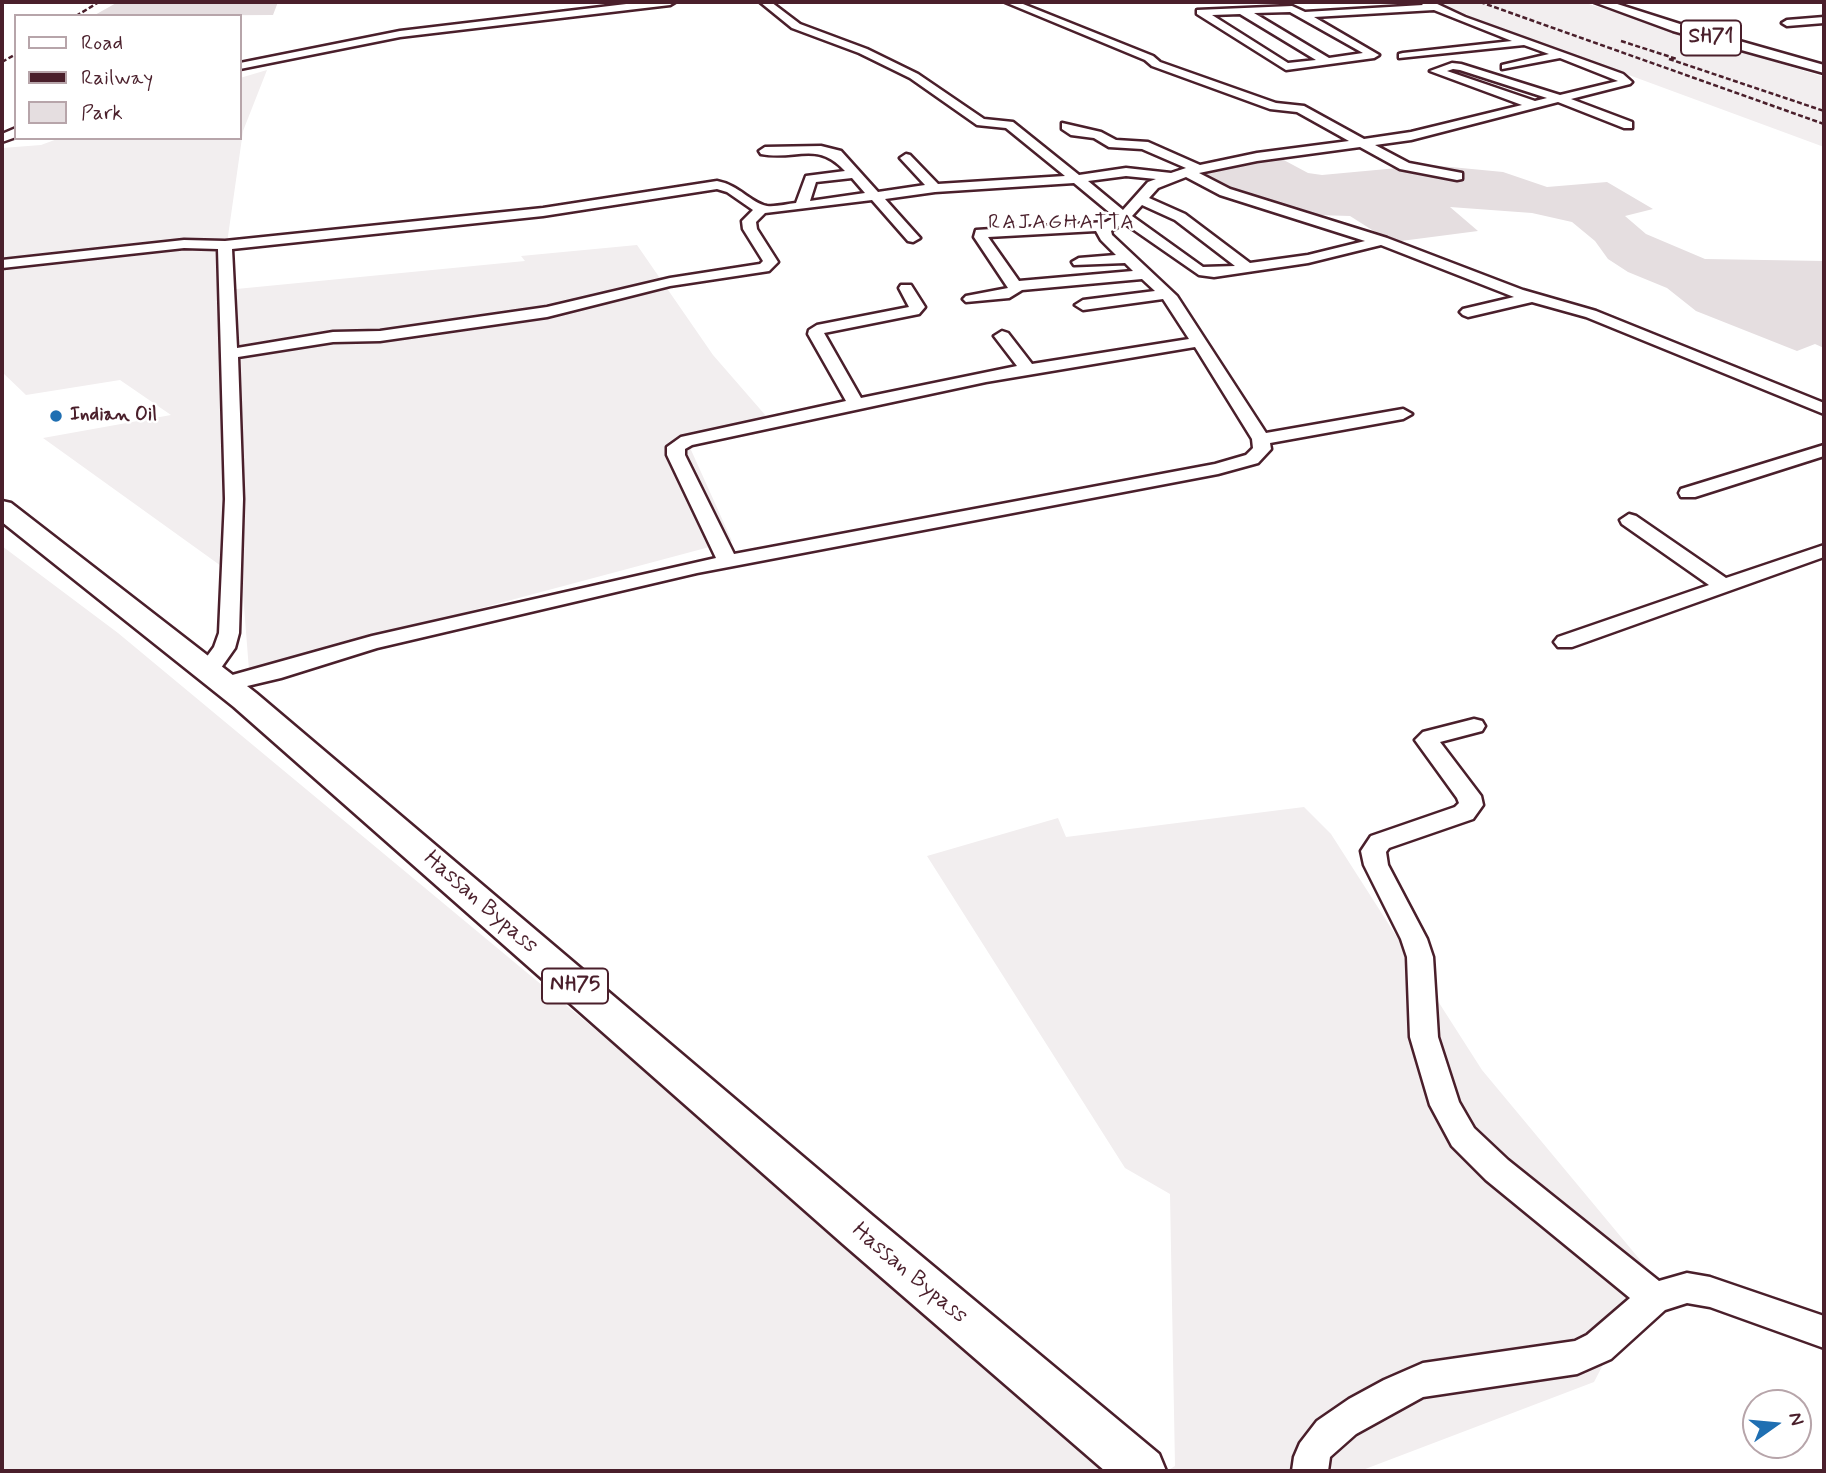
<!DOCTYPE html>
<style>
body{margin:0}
#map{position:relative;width:1826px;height:1473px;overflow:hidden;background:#fff;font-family:Mynerve,sans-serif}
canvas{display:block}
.frame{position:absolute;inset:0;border:4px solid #4a1f2b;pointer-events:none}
.legend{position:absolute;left:14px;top:14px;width:228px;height:126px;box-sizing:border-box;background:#fff;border:2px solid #b7a5aa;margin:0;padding:9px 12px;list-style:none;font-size:21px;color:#4a1f2b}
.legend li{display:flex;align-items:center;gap:14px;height:35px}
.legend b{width:35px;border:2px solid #b7a5aa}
.north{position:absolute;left:1742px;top:1389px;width:70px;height:70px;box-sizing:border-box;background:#fff;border:2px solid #b7a5aa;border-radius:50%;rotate:75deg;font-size:19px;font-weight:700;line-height:28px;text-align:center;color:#4a1f2b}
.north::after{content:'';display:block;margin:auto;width:24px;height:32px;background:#1f6fb2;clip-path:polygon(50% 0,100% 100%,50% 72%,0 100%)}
</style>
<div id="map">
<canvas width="1826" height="1473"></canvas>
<div class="frame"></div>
<ul class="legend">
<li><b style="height:9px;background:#fff"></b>Road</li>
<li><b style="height:9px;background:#4a1f2b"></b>Railway</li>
<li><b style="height:19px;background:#e5dee0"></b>Park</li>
</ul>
<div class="north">N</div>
</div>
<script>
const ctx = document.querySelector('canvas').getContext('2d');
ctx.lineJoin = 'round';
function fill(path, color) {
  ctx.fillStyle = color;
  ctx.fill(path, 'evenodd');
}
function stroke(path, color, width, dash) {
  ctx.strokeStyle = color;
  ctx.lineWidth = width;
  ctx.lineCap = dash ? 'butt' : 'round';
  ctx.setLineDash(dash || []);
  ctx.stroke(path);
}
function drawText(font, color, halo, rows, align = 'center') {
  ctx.font = font + ' Mynerve,sans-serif';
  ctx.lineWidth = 5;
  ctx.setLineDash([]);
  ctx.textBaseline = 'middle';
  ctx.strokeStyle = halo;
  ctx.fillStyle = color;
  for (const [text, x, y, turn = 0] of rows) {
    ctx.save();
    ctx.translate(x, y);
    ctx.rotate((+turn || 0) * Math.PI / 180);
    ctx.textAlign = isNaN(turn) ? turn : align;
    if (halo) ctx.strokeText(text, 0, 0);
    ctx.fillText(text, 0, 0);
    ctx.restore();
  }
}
fill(new Path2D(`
 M1431,2h151l242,75v70z
 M267,70l-24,61 -16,112 -1,47 299,-29 -4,-5 116,-11 76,110 60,69 -86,17 45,100 -483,129 -7,-89 -199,-143 128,-23 -51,-35 -94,15 -24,-23v-224l39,-3 19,-7h180v-60z
 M2,546l116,87 1009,838h-1125z
 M1304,807l27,27 151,236 169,203 -57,109 -234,89h-193l8,-5 -5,-272 -45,-26 -198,-312 131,-38 8,19z`), '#f2eeef');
fill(new Path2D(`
 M118,2h160l-5,13 -180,1z
 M1280,158l28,15 14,2 108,-10 73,7 44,15 60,-5 46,27 -28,7 21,18 59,25 119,2v87l-9,-4 -18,7 -101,-40 -29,-23 -39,-16 -20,-13 -13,-18 -23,-19 -40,-9 -82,-6 28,24 -77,10 -21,-6 -30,-19 -33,-1 -82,-23 -28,-12 -10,-8 52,-11z`), '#e5dee0');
const minor = new Path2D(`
 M643,2h32l-5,3 -270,32 -160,32v-6l160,-32z
 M760,2h11l29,22 67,25 51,25 66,45 29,3 66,53 47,-7 45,5 15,-5 -44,-19 -33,-2 -15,-9 -23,-3 -9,-6v-6l39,9 15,8 32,2 52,23 57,-12 92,-12 -52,-29 -27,-3 -118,-43 -7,-6 -140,-58h13l135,54 7,6 116,41 28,3 60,33 47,-7 111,-27 -92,-34 22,-8 9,1 99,31 58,-14 -58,-23 -58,11v-4l47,-11 -25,-9 -125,13v-4l4,-1 109,-12 -78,-31 -120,7 65,38 -5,3 -88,12 -89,-56v-4l95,-4 13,6 118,-7 -3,-3h13l32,15 158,57 9,8 -2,2 -59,15 61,23v6h-8l-66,-26 -147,38 -36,5 34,18 53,10v6l-5,1 -57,-11 -40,-22 -103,14 -58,12 31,16 157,49 136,52 73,21 228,92v11l-238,-97 -54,-15 -64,15 -5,-2 -3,-3 3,-3 51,-12 -133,-52 -73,18 -94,14 -15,-2 -75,-52 -13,8 1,4 65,61 89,137 137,-24 9,5 -9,5 -133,24 1,6 -13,14 -40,11 -521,99 -320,75 -96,30 -55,13 -8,-2 -3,-5 3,-5 154,-43 344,-78 -49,-103v-8l14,-10 165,-36 -38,-67 1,-4 8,-5 92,-18 -10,-19 2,-3h10l14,22 -6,7 -95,19 37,65 156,-32 -23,-30 8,-5 6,2 24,31 157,-25 -26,-40 -80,11 -8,-5 8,-5 72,-9 -13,-12 -120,11 -13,8 -43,4 -3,-3 3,-3 42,-8 -34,-51 2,-7 130,-8 9,-5 -41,-34 -139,9 -50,7 35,39 -7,4 -5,-1 -36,-41 -107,13 -9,9 1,7 21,33 -9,9 -99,15 -123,31 -167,24 -47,1 -95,15 5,142 -4,134 -4,15 -19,27h-16l-3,-5 17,-23 5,-14 6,-134 -7,-250 -34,-1 -182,20v-8l182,-20 41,1 318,-33 174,-27c22,4 34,22 50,25 9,1 20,-2 29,-3l10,-27 39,-5c-28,-31 -49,-10 -84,-17l-2,-3 6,-4 56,-1 20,5 37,41 47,-7 -25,-27 6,-4 4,1 28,29 127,-8 -59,-48 -29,-3 -67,-47 -51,-25 -67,-25zM1290,12l73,41 -34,5 -75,-45zM1240,14l76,46 -28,3 -76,-48zM1453,69l7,1 87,28 -12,3 -88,-30zM1126,176l30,3 -8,3 -25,28 -35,-29zM1186,177l34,18 145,46 -57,14 -58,8 -65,-49 -36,-16 9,-10zM852,178l13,15 -55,8 6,-19zM717,189l10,3 26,18 -11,11 1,8 20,32 -3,3 -90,14 -123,29 -167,24 -47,1 -96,16 -5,-99 311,-33zM1142,205l33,15 60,46 -32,1 -71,-51zM1096,231l5,9 15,15 -37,3 -7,4 2,3 51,-2 8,8 -114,10 -31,-44zM1195,347l57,92 1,9 -7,7 -31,9 -481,90 -49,-99v-6l7,-4 294,-63z
 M1824,17v6l-37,3 -5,-3 5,-3z
 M16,128v9l-14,5v-8z
 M1824,445v11l-129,41h-14l-2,-4 2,-4z
 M1629,514l7,2 90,62 98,-33v12l-252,90h-14l-4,-5 4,-5 151,-52 -87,-61 -2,-4z
 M1474,719l8,2 3,5 -3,5 -42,11 41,54 2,9 -10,14 -84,29 -3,4 2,13 39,74 6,18 5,80 21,65 15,26 34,32 151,121 28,-8 23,4 114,39v32l-114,-41 -23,-4 -22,7 -54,49 -34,15 -154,23 -67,37 -26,23 -2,14h-36l2,-14 6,-14 17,-22 32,-22 35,-19 39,-17 152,-22 12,-6 43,-37 -144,-118 -34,-34 -22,-41 -20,-68 -3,-80 -6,-18 -37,-74 -3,-14 10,-15 84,-29 4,-4 -2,-5 -42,-58 8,-8z`);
const major = new Path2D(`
 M1594,2h17l72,23 141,40v8l-151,-42z`);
const highway = new Path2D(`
 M2,501l9,2 245,190 617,523 286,238 7,17h-61l-262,-227 -609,-537 -232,-185z`);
stroke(minor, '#4a1f2b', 5);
stroke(major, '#4a1f2b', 5);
stroke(highway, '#4a1f2b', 5);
fill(minor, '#fff');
fill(major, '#fff');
fill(highway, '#fff');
stroke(new Path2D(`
 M1480,2l344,122
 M76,16l23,-14
 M1621,41l56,18
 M1669,59l155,52
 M2,62l14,-8`), '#4a1f2b', 2.5, [5, 2.5]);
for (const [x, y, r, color] of [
 [56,416,7,"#1f6fb2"]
]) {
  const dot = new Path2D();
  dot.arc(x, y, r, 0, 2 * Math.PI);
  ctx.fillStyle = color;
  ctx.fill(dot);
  stroke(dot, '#fff', 2.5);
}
drawText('bold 19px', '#4a1f2b', '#fff', [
 ["Indian Oil",70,416]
], 'left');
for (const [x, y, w] of [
 [1711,38,60],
 [575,986,66]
]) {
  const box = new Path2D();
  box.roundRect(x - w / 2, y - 17.5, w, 35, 5);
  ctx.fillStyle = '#fff';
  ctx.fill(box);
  stroke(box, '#4a1f2b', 2);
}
drawText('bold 21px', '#4a1f2b', null, [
 ["SH71",1711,38],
 ["NH75",575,986]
]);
ctx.letterSpacing = '2px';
drawText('21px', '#4a1f2b', '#fff', [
 ["RAJAGHATTA",1062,224]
]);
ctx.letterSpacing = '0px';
drawText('23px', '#4a1f2b', '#fff', [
 ["Hassan Bypass",480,903,41],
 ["Hassan Bypass",909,1274,40]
]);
</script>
